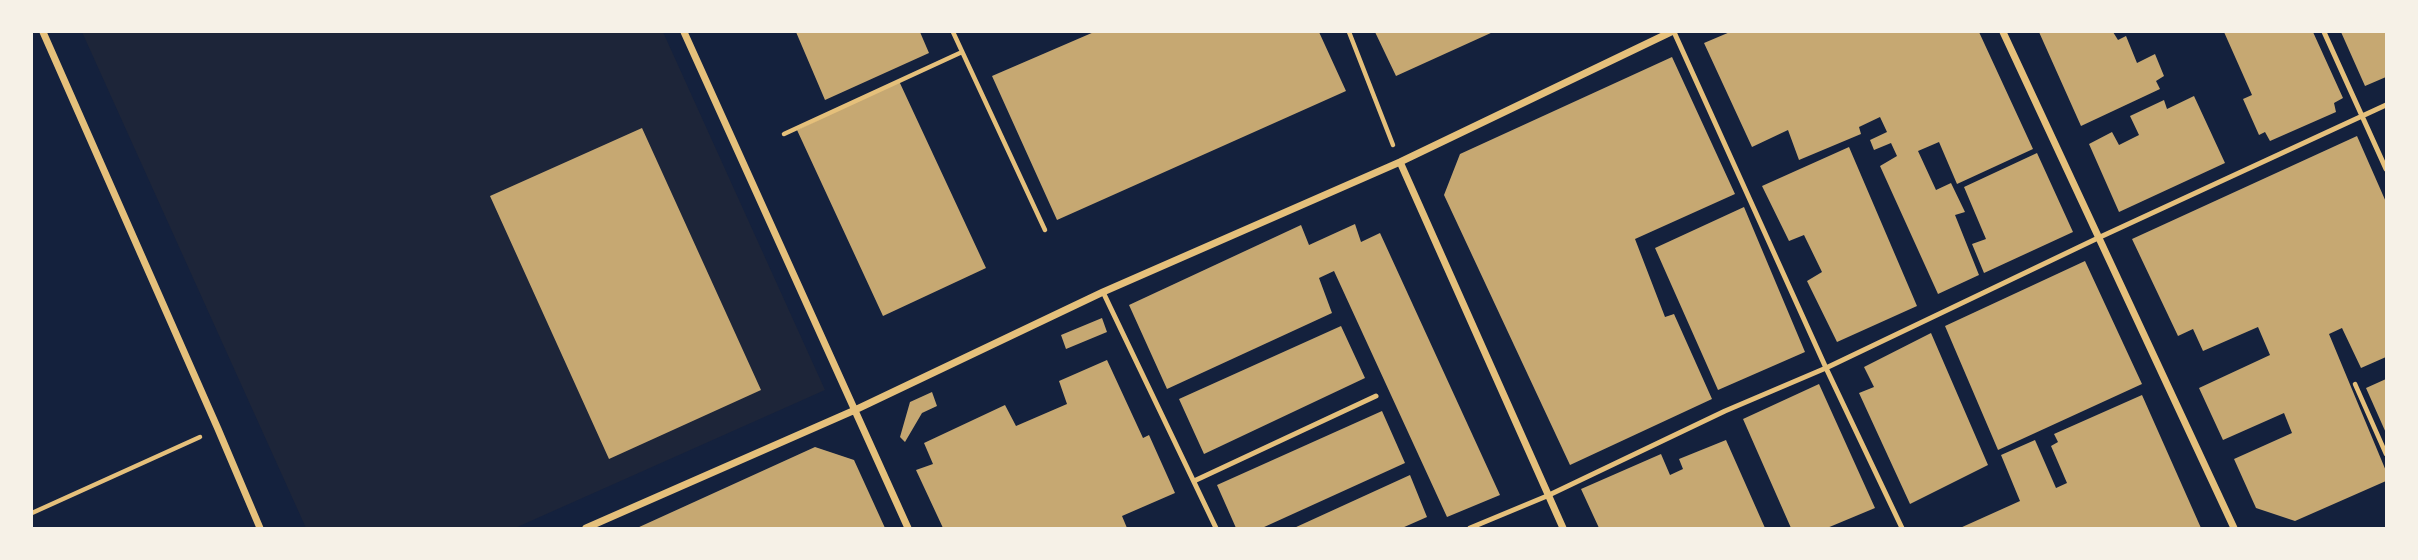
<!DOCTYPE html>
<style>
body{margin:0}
#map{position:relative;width:2418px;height:560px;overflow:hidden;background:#14213d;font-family:"Times New Roman",serif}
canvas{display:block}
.frame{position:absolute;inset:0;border:33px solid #f6f1e7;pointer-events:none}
</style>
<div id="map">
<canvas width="2418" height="560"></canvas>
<div class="frame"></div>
</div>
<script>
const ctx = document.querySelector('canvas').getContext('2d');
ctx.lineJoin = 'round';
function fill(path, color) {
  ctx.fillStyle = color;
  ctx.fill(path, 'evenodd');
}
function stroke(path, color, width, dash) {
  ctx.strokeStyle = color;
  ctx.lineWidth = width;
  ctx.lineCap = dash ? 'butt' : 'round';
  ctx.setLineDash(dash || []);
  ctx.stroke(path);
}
fill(new Path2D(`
 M82,32h581l162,358 -310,138h-209z`), '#1d2539');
fill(new Path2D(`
 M796,32h124l9,21 -104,47z
 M1094,32h225l27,59 -289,129 -65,-144z
 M1375,32h118l-97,44z
 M1730,32h249l54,117 -76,35 -18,-42 -21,9 18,39 15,-7 14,29 -10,3 24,60 -41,19 -58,-128 17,-10 -6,-13 -17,7 -4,-10 17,-8 -7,-15 -21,10 2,7 -62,26 -11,-30 -36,17 -48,-104z
 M2039,32h74l5,8 8,-4 11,27 18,-9 9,22 -8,5 4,8 -79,37z
 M2224,32h89l30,66 -9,5 2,9 -66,29 -5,-9 -6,3 -16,-36 9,-4z
 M2341,32h45v45l-21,9z
 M1672,57l63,137 -100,45 30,78 9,-3 38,85 -142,66 -126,-270 16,-41z
 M899,81l87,187 -103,48 -86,-186z
 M2194,96l31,67 -106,49 -30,-68 23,-12 7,13 20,-10 -9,-19 34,-16 3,9z
 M642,128l119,262 -152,69 -119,-263z
 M2357,136l29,66v155l-25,11 -19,-40 -13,6 57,137v10l-91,40 -39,-13 -22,-49 58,-26 -8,-20 -61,27 -24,-52 71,-33 -12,-28 -55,24 -10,-22 -15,7 -46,-97z
 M1849,147l68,159 -80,36 -30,-61 15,-9 -18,-37 -15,6 -27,-55z
 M2037,153l36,79 -89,41 -12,-29 14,-5 -22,-52z
 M1744,207l61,145 -87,38 -63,-142z
 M1355,224l6,18 19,-9 120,262 -53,22 -113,-246 -15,7 13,35 -165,76 -38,-84 172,-80 8,20z
 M2085,261l57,123 -144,66 -53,-124z
 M1102,318l5,14 -41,17 -5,-14z
 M1341,326l24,52 -161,76 -25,-55z
 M1931,333l57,132 -78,39 -51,-111 15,-6 -10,-20z
 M1107,360l36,78 6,-3 26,58 -53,23 5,12h-184l-27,-58 17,-6 -9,-21 81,-38 11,21 51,-22 -8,-23z
 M2386,379v54l-20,-45z
 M1819,384l56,124 -48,20h-36l-48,-109z
 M932,392l5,14 -15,7 -17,29 -5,-5 10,-35z
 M2142,395l59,133h-241l60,-27 -19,-46 34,-15 21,48 11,-5 -16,-37 7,-4 -4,-8z
 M1382,411l23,52 -143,65h-26l-19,-43z
 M1726,440l39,88h-166l-18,-39 80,-35 9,21 13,-6 -4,-10z
 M815,447l39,13 31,68h-248z
 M1410,475l17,42 -25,11h-108z`), '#c6a872');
stroke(new Path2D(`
 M953,32l92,198
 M1349,32l44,113
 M784,134l178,-82
 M2355,384l31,70
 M32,513l168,-76`), '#e5c07b', 4.5);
stroke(new Path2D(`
 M1674,32l152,336 76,160
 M2324,32l62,137
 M1103,292l113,236
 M1194,481l182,-85
 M1470,528l77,-32 178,-85 101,-43 272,-130 288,-133`), '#e5c07b', 5);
stroke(new Path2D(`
 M43,32l175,397 42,99
 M684,32l224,496
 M2003,32l231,496
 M1400,162l163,366
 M586,528l269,-118 248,-118 297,-130 271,-130`), '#e5c07b', 7);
</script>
